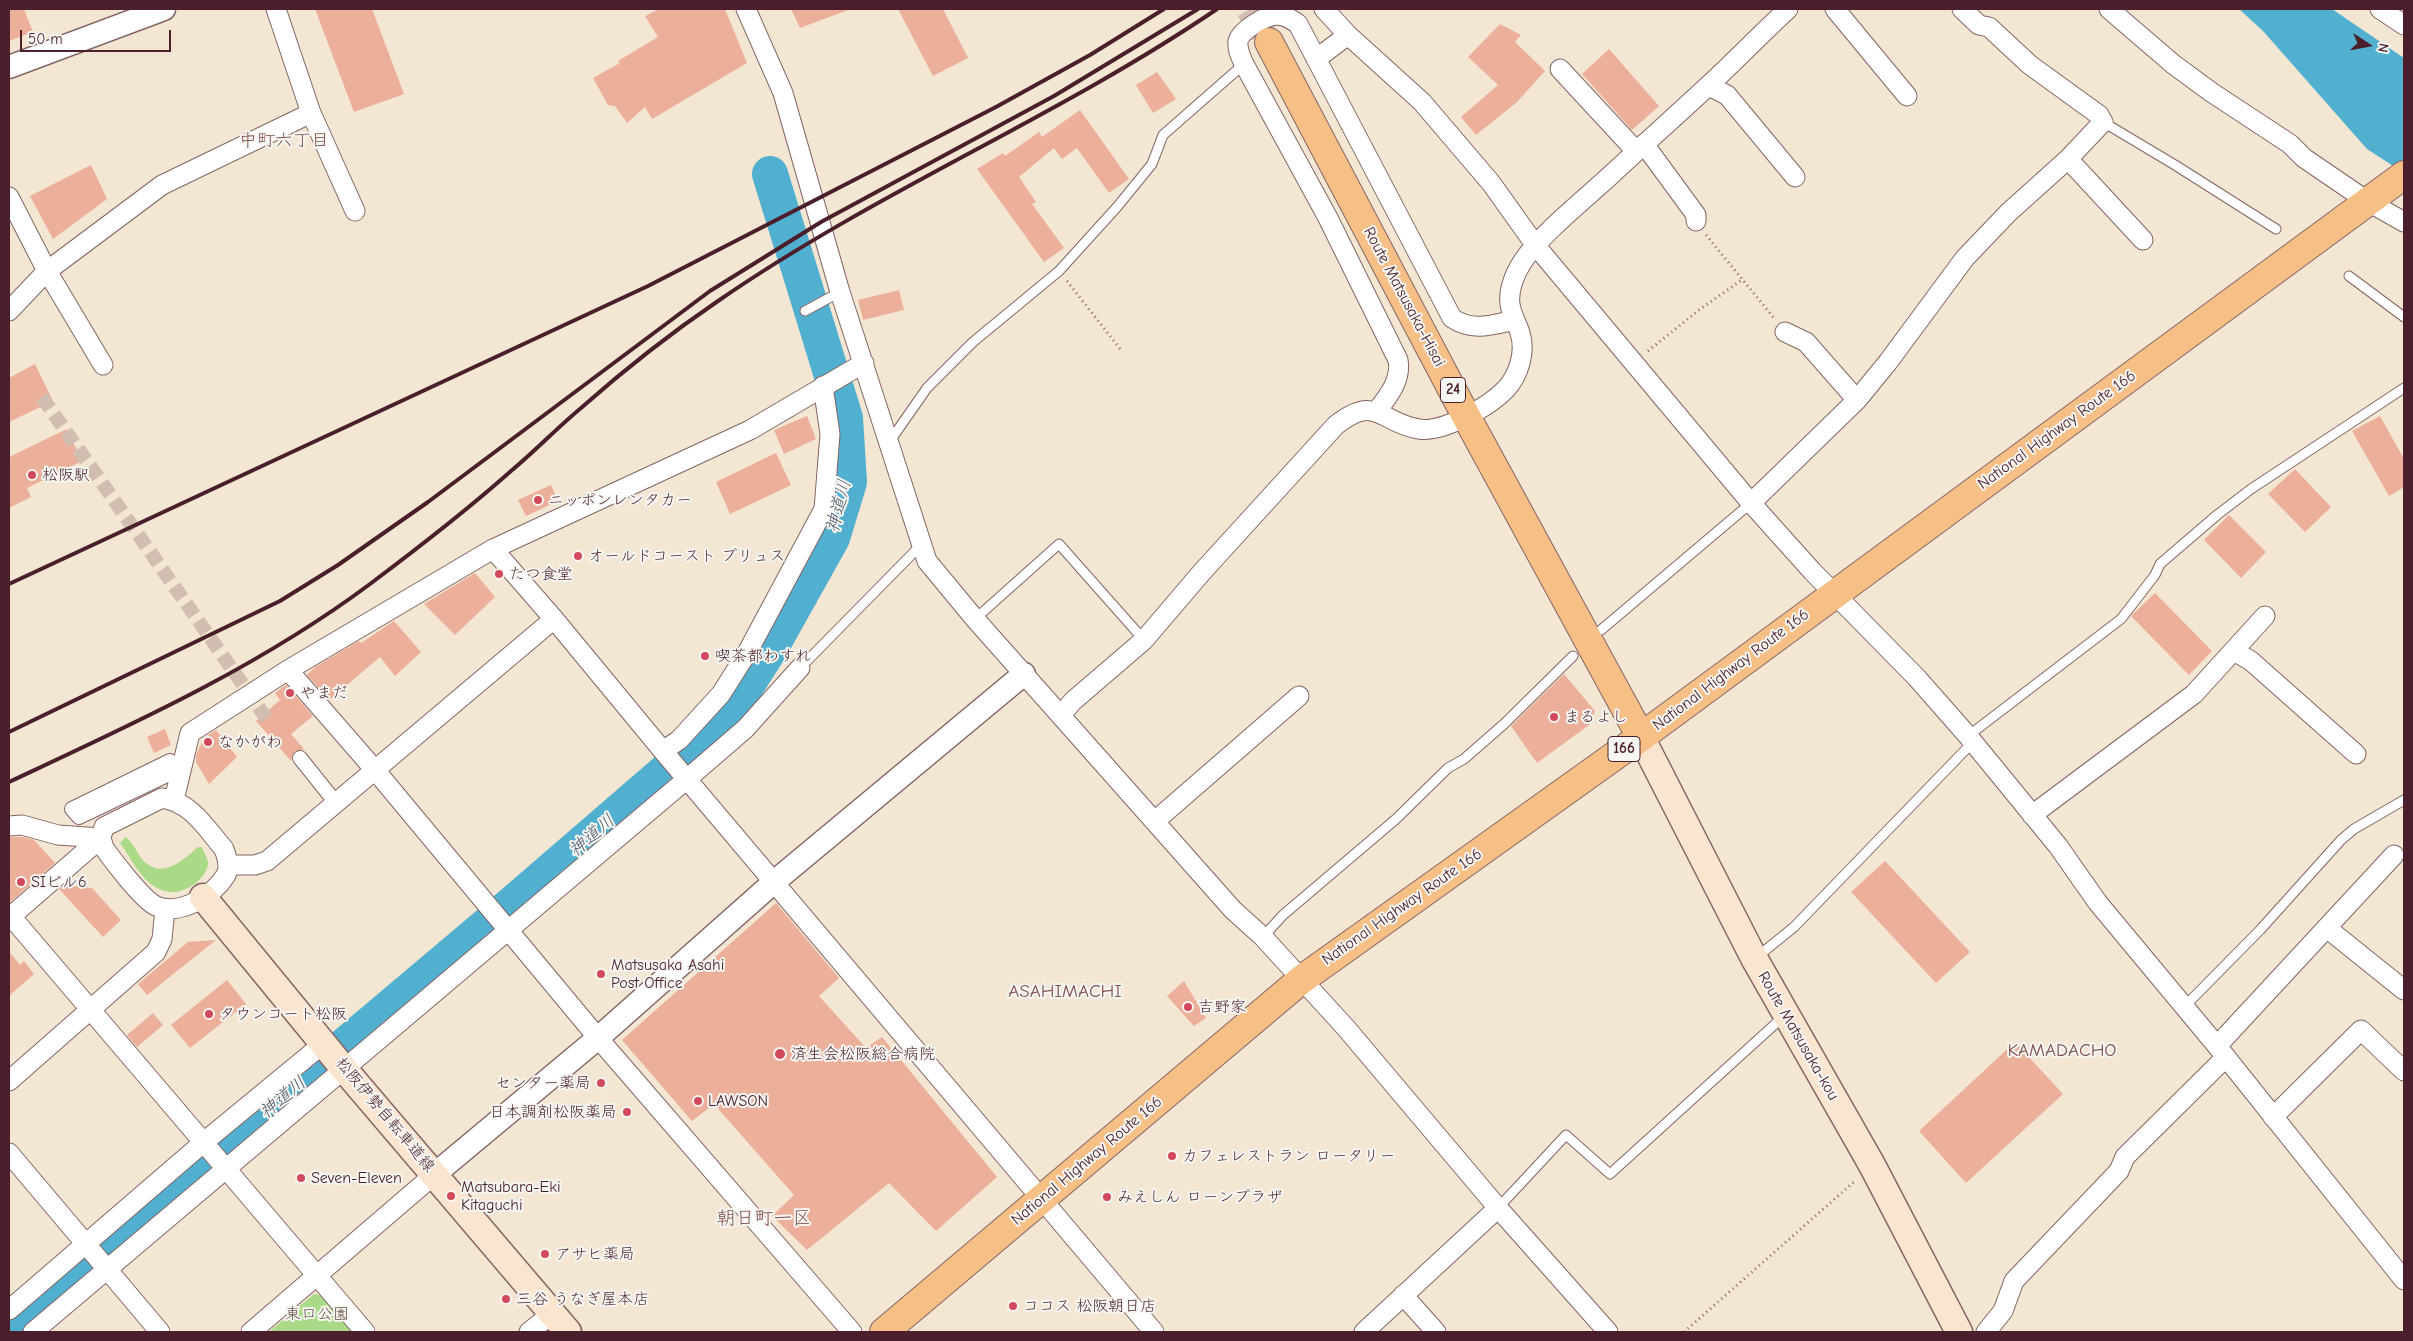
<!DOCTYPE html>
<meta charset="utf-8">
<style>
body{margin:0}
#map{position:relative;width:2413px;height:1341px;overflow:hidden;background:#f3e6d2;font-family:"Comic Neue",sans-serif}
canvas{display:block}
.frame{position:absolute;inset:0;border:10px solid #4a1f2b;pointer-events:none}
.north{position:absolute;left:2343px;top:20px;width:50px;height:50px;-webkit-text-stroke:4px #f6f6f2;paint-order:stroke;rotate:101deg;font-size:14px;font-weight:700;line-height:20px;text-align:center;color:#4a1f2b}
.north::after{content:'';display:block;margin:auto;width:18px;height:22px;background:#4a1f2b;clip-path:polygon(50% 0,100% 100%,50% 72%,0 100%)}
.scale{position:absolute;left:20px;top:30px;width:151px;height:22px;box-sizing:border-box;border:2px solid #4a1f2b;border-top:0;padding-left:6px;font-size:15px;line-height:18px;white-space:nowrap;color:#4a1f2b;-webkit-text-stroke:4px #f6f6f2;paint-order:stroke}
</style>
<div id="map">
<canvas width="2413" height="1341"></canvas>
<div class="frame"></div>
<div class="north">N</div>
<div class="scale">50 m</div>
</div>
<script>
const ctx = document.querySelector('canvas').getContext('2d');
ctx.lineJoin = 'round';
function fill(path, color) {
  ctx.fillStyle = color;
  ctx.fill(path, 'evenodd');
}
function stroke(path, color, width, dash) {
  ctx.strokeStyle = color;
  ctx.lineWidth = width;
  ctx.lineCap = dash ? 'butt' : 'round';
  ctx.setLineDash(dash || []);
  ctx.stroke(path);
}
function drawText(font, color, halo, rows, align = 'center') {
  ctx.font = font + ' "Comic Neue","Klee One",sans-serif';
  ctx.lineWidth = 4;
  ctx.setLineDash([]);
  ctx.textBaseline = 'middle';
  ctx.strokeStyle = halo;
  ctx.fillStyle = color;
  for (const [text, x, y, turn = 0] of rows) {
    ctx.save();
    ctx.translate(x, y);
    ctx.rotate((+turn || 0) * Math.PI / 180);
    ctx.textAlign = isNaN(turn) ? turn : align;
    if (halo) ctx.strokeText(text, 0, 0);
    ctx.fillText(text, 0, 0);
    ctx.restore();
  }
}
fill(new Path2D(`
 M125,837c8,5 11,15 17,22 19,22 40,2 56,-12h4c1,4 5,10 6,15 1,14 -20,29 -32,30 -7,1 -17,-2 -22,-6 -15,-9 -24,-30 -34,-43z
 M314,1294l12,2 31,36h-88z`), '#aad987');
fill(new Path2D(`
 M2239,9h93l72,49v115l-37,-24 -104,-118z`), '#51afd0');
stroke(new Path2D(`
 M9,1329l501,-423 155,-134 67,-64 39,-61 61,-109 17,-56 -4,-64 -75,-244`), '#51afd0', 36);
fill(new Path2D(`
 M9,9h15l9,23 -24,9z
 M315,9h57l32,85 -50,18z
 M659,9h66l22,54 -95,56 -7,-12 -18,16 -12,-17 -7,-1 -15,-27 27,-15 -2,-2 40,-24 -13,-21z
 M791,9h56l1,1 -48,18z
 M898,9h45l25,49 -35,18z
 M1500,24l21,11 -6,7 30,29 -28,31 -41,33 -15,-18 37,-32 -30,-28z
 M1609,49l50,57 -27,24 -50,-56z
 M1157,72l19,27 -23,14 -17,-28z
 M1080,110l49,69 -20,14 -32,-45 -15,11 -8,-11 -35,29 17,25 -4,2 32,44 -20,14 -67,-93 26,-16 2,3 34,-24 3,5z
 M91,165l16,34 -54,40 -23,-43z
 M899,290l5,20 -41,10 -5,-20z
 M35,364l18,37 -44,21v-44z
 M807,416l9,23 -32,15 -10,-24z
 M2380,416l24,43v28l-15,9 -37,-65z
 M67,429l15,32 -55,27 4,9 -22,11v-51z
 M776,453l15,32 -61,29 -14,-32z
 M2295,469l36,38 -26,25 -37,-38z
 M551,485l7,16 -32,15 -8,-16z
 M2229,515l37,37 -25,26 -37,-38z
 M475,573l20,24 -40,38 -31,-31z
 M2155,593l57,58 -23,24 -58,-59z
 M394,621l27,31 -26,24 -15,-19 -51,43 -22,-25 8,-8 44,-26 2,2z
 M1564,674l31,37 -6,14 -52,38 -26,-37z
 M286,685l27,31 -22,18 13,15 -10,3 -3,9 -35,-40 24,-21 -5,-7z
 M165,729l6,16 -17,8 -7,-16z
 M216,730l21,27 -28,27 -13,-22v-7l8,-17z
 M9,837h14l11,3 21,23 -46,40z
 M1885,861l85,91 -34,31 -85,-91z
 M64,885l28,3 29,32 -18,17 -44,-48z
 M776,903l63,75 -20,18 47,52 16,-11 115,140 -61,54 -47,-48 -82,67 -35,-34 22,-21 -80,-91 -22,17 -70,-81z
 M216,940l-69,55 -9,-11 50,-42z
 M9,951l11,14 4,-4 10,13 -25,22z
 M227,980l19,24 -56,44 -19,-23z
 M1184,981l22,37 -12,8 -27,-30z
 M153,1013l10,12 -26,22 -10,-12z
 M2015,1042l48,52 -97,89 -47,-52z`), '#ecaf99');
stroke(new Path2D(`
 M42,397l227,325`), '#d1beb1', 14, [14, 7]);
stroke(new Path2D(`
 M1250,9l19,33`), '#d1beb1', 28, [28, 14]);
const service = new Path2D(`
 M2103,122l72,43 101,64
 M2349,276l55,41
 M805,311l35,-19
 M890,441l37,-53 46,-46 86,-71 58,-64 35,-43 11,-29 81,-71
 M975,619l84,-75 85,96
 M1601,630l150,-127
 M800,668l121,-123
 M1968,736l153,-117 34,-44 5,-11 57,-49 34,-26 153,-101
 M1263,937l20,-22 113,-96 52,-51 16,-9 40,-35 69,-68
 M1757,957l37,-30 179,-185
 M2184,1007l76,-77 81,-90 13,-11 50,-29
 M1498,1208l68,-73 44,39 174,-158`);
const pedestrian = new Path2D(`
 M300,758l36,45
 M170,761l-3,14 -88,42 -7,-8z`);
const minor = new Path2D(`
 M276,9l35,104 44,98
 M746,9l37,84 57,199 87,269 48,58 258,291 30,27 83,91 152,180 110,124
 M1324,9l24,26 74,67 69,81 45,63 215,257 61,68 105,107 51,58 90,110 40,57 119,143 187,234
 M1835,9l72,87
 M2109,9l64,55 38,28 79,52 14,14 63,43 37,21
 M2380,9l24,16
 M1316,59l32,-24
 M1560,69l76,82
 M1709,86l18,9 68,82
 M1644,144l52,71v6
 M2068,159l75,81
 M9,197l38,74 56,94
 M9,311l38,-40 115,-86 149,-72
 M1785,332l21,10 51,58
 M1376,412c11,-14 26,-32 22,-52l-70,-142 -84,-154c-3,-7 -7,-14 -6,-23 3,-11 27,-25 38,-26 9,0 15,4 22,9l154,294c20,14 40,7 63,2
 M1751,503l106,-103 31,-38 77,-104 44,-46 59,-53 35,-37 -4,-7 -69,-50 -41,-38 -10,-2 -17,-16
 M493,549l61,70
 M2234,651l17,10 105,93
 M288,670l87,100 223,268 254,294
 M1061,715l12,-14 71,-61 58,-68 134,-147c41,-32 44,-2 83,4 24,4 71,-23 87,-40 13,-14 20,-38 14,-56 -3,-10 -9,-19 -10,-29 -2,-14 5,-31 13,-43 19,-28 62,-62 89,-87 32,-30 65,-59 97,-89 27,-25 52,-51 79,-76
 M663,751l16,-11 42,-46 26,-41 77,-144 6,-75 -7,-48
 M162,798c29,4 44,30 62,51 3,8 6,18 2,26 -13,21 -46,41 -70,31 -14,-7 -42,-44 -52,-58l-3,-10 3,-11z
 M174,800l16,-67 98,-63 205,-121 257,-119 114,-67
 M2032,815l162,-121 71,-78
 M1155,821l144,-125
 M9,826l13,-1 36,10 43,3
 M228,865h27l12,-4 287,-242 109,132 491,581
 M9,914l356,418
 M9,918l92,-80
 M2328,929l76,61
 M2217,1046l177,-191
 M9,1081l147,-129 6,-13 3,-30
 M2273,1117l88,-87 43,41
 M9,1153l151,179
 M1403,1295l33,37
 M9,1310l195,-168 120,-99
 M33,1332l654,-553 58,-50 55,-61
 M251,1332l184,-158
 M529,1332l24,-19
 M1364,1332l134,-124
 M1986,1332l17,-21 11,-30 105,-110 6,-14 101,-100`);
const tertiary = new Path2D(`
 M9,67l155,-58
 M435,1174l163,-136 176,-156 250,-208`);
const secondary = new Path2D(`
 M1641,737l113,221 118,207 87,167
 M203,897l141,172 224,263`);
const primary = new Path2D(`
 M1269,42l197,374 175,321`);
const trunk = new Path2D(`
 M884,1332l417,-352 340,-243 763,-562`);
stroke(service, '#856565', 11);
stroke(pedestrian, '#856565', 16);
stroke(minor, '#856565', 21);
stroke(tertiary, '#856565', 25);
stroke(secondary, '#856565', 29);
stroke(primary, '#856565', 30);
stroke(trunk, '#856565', 30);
stroke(new Path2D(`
 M1706,235l68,83
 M1067,281l54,69
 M1648,351l51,-41 44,-31
 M1684,1332l171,-151`), '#856565', 3, [1, 4]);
stroke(service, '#fff', 9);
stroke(pedestrian, '#fff', 14);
stroke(minor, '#fff', 19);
stroke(tertiary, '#fff', 22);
stroke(secondary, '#fbe5cf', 26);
stroke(primary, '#f5bf86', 28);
stroke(trunk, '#f5bf86', 28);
stroke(new Path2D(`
 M9,584l639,-298 348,-179 94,-52 74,-46
 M9,732l271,-131 58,-36 90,-63 282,-211 111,-69 233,-126 144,-87
 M9,782c124,-58 250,-115 361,-198 48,-36 96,-73 141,-113 24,-20 46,-43 70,-63 43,-38 90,-75 137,-107 159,-110 340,-184 499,-292`), '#4a1f2b', 4);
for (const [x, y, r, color] of [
 [32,475,5,"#d1495b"],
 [538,500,5,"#d1495b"],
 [578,556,5,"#d1495b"],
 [499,574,5,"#d1495b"],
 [705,656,5,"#d1495b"],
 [290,693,5,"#d1495b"],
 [1554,717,5,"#d1495b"],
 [208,742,5,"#d1495b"],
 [21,882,5,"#d1495b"],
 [601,974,5,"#d1495b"],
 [1188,1007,5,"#d1495b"],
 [209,1014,5,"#d1495b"],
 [780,1054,6,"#d1495b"],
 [601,1083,5,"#d1495b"],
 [698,1101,5,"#d1495b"],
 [627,1112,5,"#d1495b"],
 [1172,1156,5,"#d1495b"],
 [301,1178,5,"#d1495b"],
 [451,1196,5,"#d1495b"],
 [1107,1197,5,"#d1495b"],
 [545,1254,5,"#d1495b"],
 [506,1299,5,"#d1495b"],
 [1013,1306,5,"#d1495b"]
]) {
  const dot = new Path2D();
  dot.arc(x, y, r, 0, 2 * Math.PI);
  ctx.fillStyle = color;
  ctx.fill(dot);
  stroke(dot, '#f6f6f2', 2);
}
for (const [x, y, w] of [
 [1453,390,25],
 [1624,749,32]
]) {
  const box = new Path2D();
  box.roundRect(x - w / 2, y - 12.5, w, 25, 4);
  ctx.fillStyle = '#f6f6f2';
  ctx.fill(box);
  stroke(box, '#4a1f2b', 1);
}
drawText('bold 15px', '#4a1f2b', null, [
 ["24",1453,390],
 ["166",1624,749]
]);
drawText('16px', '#4a1f2b', '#f6f6f2', [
 ["Route Matsusaka-Hisai",1404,297,62],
 ["National Highway Route 166",2057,430,-36],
 ["National Highway Route 166",1731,670,-37],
 ["National Highway Route 166",1402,907,-35],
 ["Route Matsusaka-kou",1798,1036,60],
 ["松阪伊勢自転車道線",385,1115,50],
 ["National Highway Route 166",1087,1161,-40]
]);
drawText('16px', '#4a1f2b', '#f6f6f2', [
 ["松阪駅",42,475],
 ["ニッポンレンタカー",548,500],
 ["オールドコースト プリュス",588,556],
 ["たつ食堂",509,574],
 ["喫茶都わすれ",715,656],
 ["やまだ",300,693],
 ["まるよし",1564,717],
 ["なかがわ",218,742],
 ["SIビル6",31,882],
 ["Matsusaka Asahi",611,965],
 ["Post Office",611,983],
 ["吉野家",1198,1007],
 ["タウンコート松阪",219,1014],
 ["済生会松阪総合病院",791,1054],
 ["センター薬局",591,1083,"right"],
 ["LAWSON",708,1101],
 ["日本調剤松阪薬局",617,1112,"right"],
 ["カフェレストラン ロータリー",1182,1156],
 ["Seven-Eleven",311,1178],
 ["Matsubara-Eki",461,1187],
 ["Kitaguchi",461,1205],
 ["みえしん ローンプラザ",1117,1197],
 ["アサヒ薬局",555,1254],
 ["三谷 うなぎ屋本店",516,1299],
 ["ココス 松阪朝日店",1023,1306]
], 'left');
drawText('16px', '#624e42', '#f6f6f2', [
 ["東口公園",317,1314]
]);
drawText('18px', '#835152', '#f6f6f2', [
 ["中町六丁目",284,141]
]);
drawText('italic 18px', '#4d596d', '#f6f6f2', [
 ["神道川",839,506,-76],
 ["神道川",592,836,-41],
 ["神道川",283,1098,-40]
]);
drawText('19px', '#835152', '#f6f6f2', [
 ["ASAHIMACHI",1065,992],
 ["KAMADACHO",2062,1051],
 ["朝日町一区",764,1219]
]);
</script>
